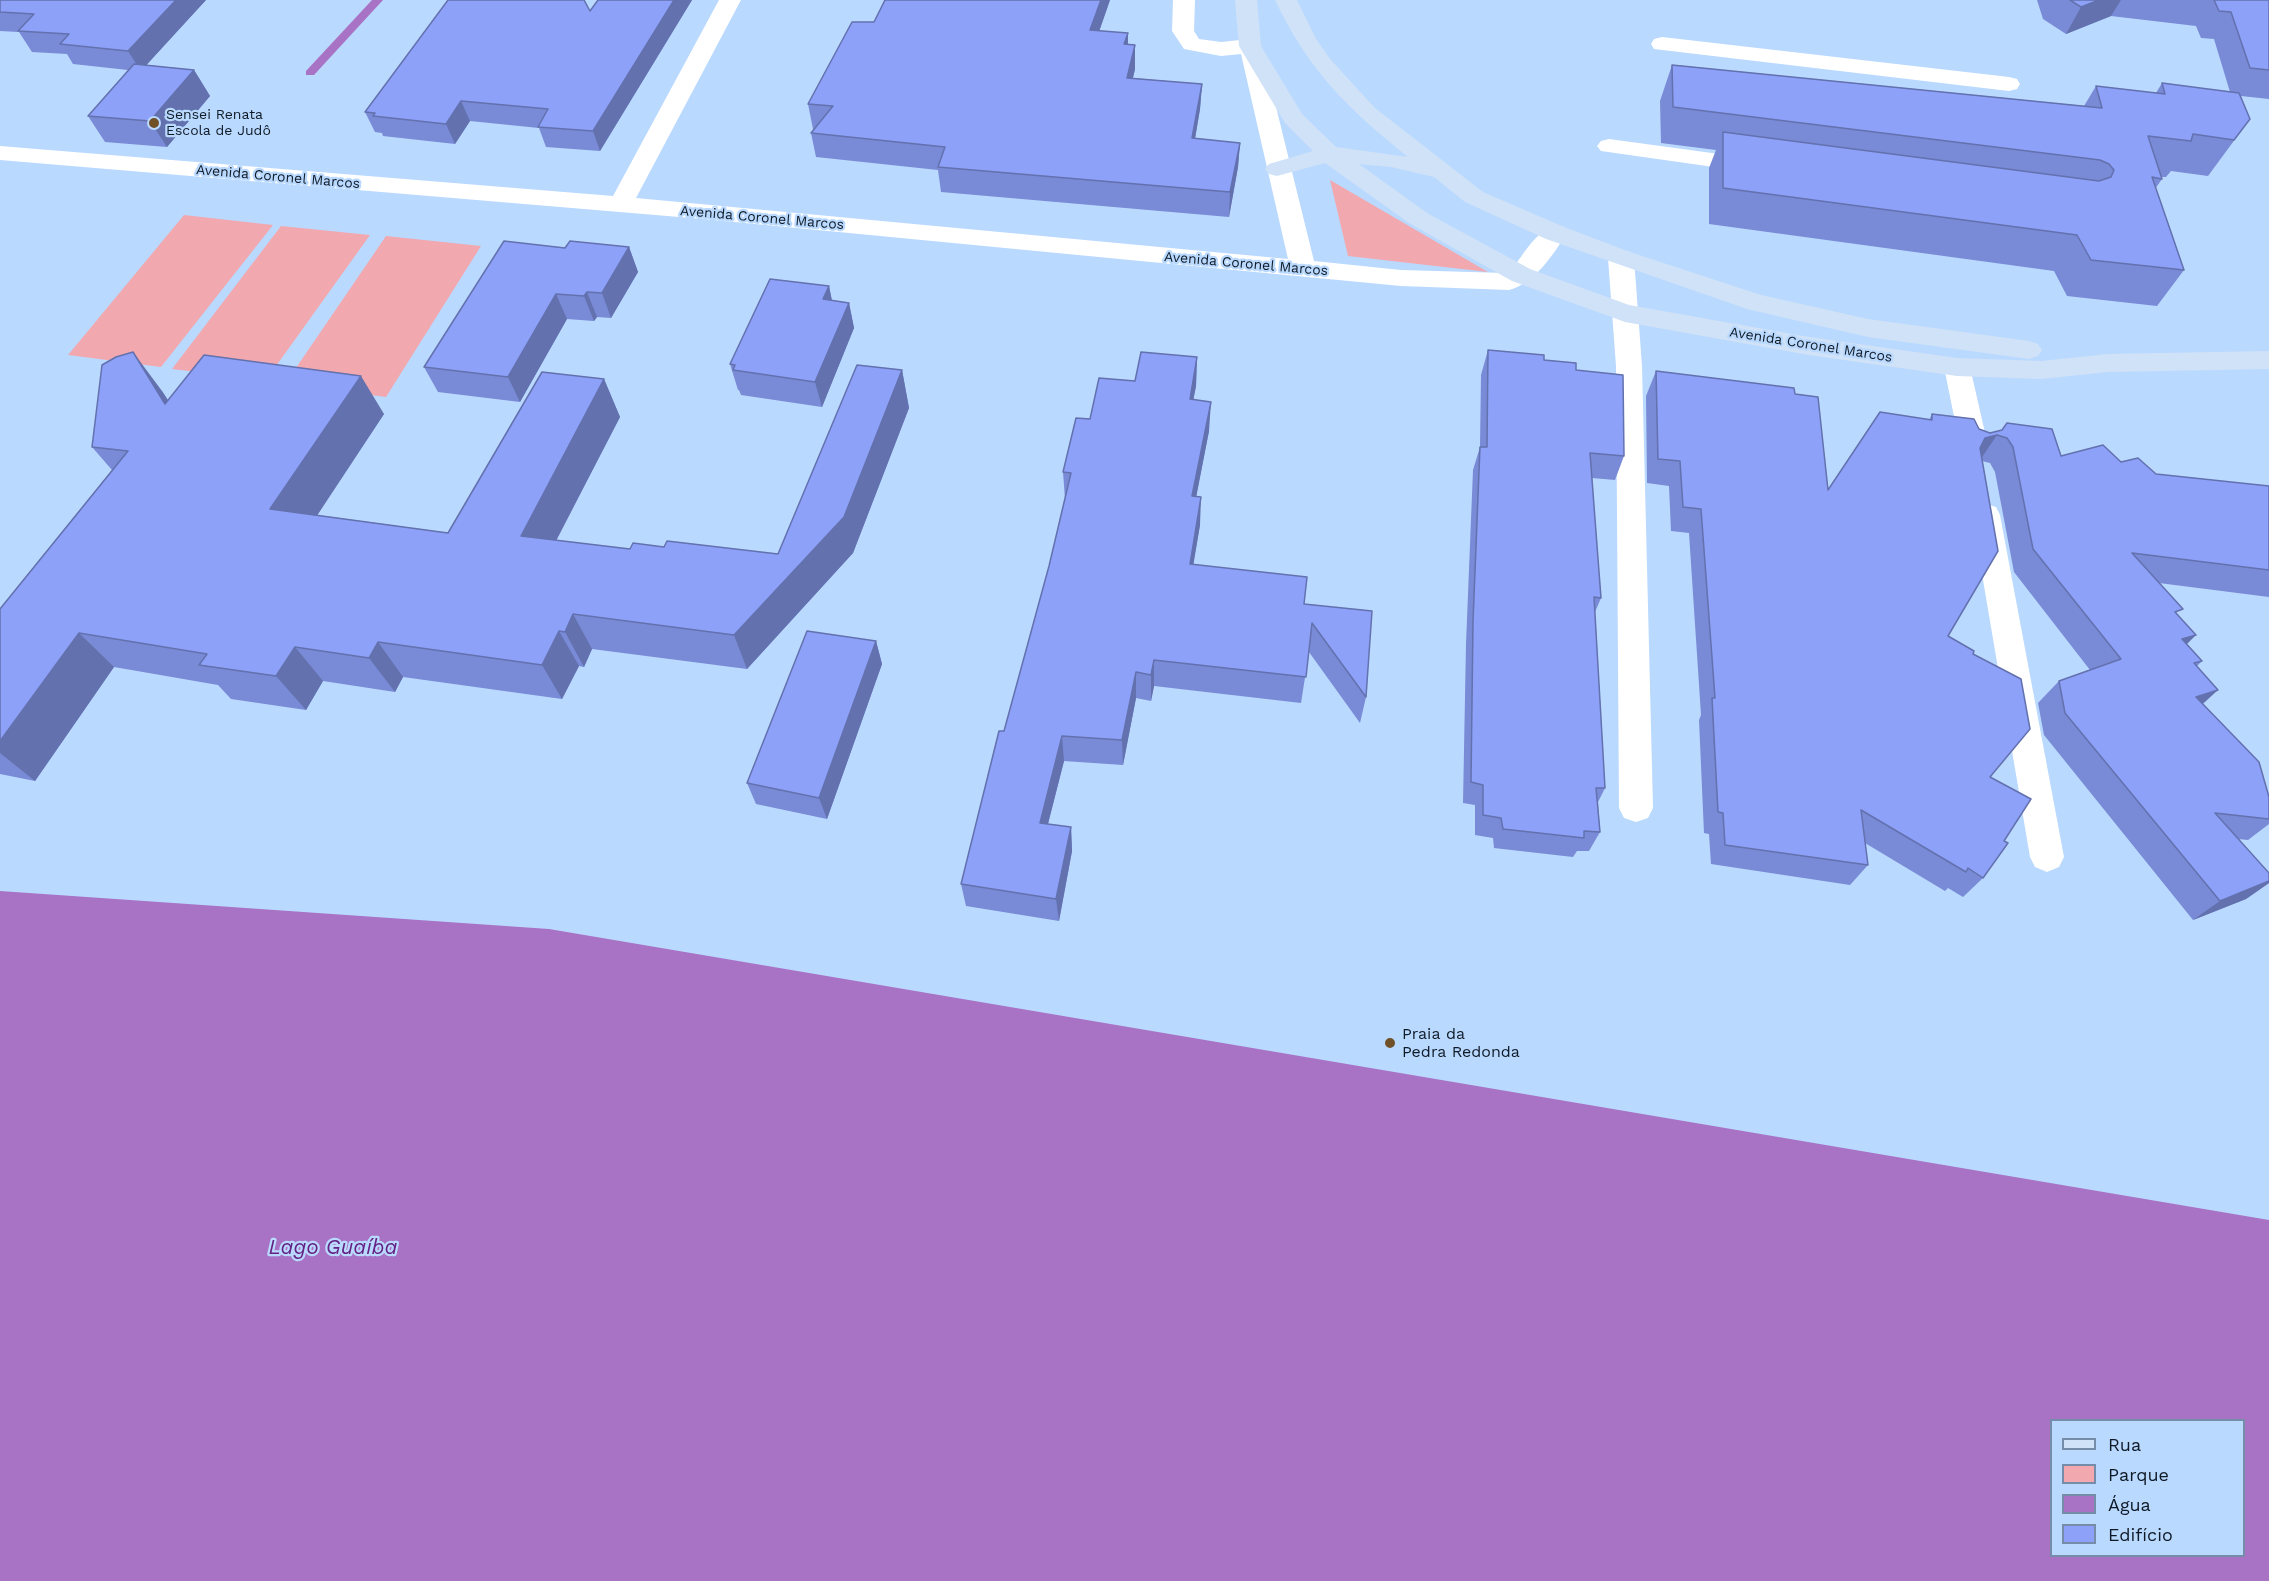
<!DOCTYPE html>
<meta charset="utf-8">
<style>
body{margin:0}
#map{position:relative;width:2269px;height:1581px;overflow:hidden;background:#bad9ff;font-family:"Work Sans",sans-serif}
canvas{display:block}
.legend{position:absolute;left:2050px;top:1419px;width:195px;height:138px;box-sizing:border-box;background:#bad9ff;border:2px solid #768da9;margin:0;padding:8px 10px;list-style:none;font-size:18px;color:#0f1a27}
.legend li{display:flex;align-items:center;gap:12px;height:30px}
.legend b{width:30px;border:2px solid #768da9}
</style>
<div id="map">
<canvas width="2269" height="1581"></canvas>
<ul class="legend">
<li><b style="height:8px;background:#d0e2f7"></b>Rua</li>
<li><b style="height:16px;background:#f2a8af"></b>Parque</li>
<li><b style="height:16px;background:#a873c5"></b>Água</li>
<li><b style="height:16px;background:#8da1f9"></b>Edifício</li>
</ul>
</div>
<script>
const ctx = document.querySelector('canvas').getContext('2d');
ctx.lineJoin = 'round';
function fill(path, color) {
  ctx.fillStyle = color;
  ctx.fill(path, 'evenodd');
}
function stroke(path, color, width, dash) {
  ctx.strokeStyle = color;
  ctx.lineWidth = width;
  ctx.lineCap = dash ? 'butt' : 'round';
  ctx.setLineDash(dash || []);
  ctx.stroke(path);
}
function drawText(font, color, halo, rows, align = 'center') {
  ctx.font = font + ' "Work Sans",sans-serif';
  ctx.lineWidth = 4.5;
  ctx.setLineDash([]);
  ctx.textBaseline = 'middle';
  ctx.strokeStyle = halo;
  ctx.fillStyle = color;
  for (const [text, x, y, turn = 0] of rows) {
    ctx.save();
    ctx.translate(x, y);
    ctx.rotate((+turn || 0) * Math.PI / 180);
    ctx.textAlign = isNaN(turn) ? turn : align;
    if (halo) ctx.strokeText(text, 0, 0);
    ctx.fillText(text, 0, 0);
    ctx.restore();
  }
}
fill(new Path2D(`
 M1330,180l158,92 -140,-16z
 M184,215l89,10 -112,142 -93,-12z
 M281,226l89,9 -104,145 -94,-11z
 M386,236l95,10 -95,151 -101,-13z`), '#f2a8af');
fill(new Path2D(`
 M0,891l549,38 1720,291v361h-2269zM2052,1420h192v136h-192z`), '#a873c5');
fill(new Path2D(`
 M372,0h11l-69,75h-8v-4z`), '#a873c5');
fill(new Path2D(`
 M719,0h22l-105,198 652,61 -47,-205 -20,2 -37,-7 -12,-18 1,-31h22l-1,31 5,8 22,3 29,-3 8,2 3,5 53,215 87,9 104,3 7,-4c13,-16 29,-48 52,-42l3,6c-14,22 -32,50 -58,57l-108,-4 -698,-67 -703,-59v-14l613,50z
 M1662,37l347,40 8,2 3,5 -3,5 -8,2 -355,-42 -3,-5 3,-5z
 M1609,139l147,20 8,2 4,5 -4,5 -8,2 -155,-22 -4,-5 4,-5z
 M1621,250l9,2 4,6 8,108 11,442 -5,10 -12,4 -12,-4 -5,-10 -3,-442 -8,-108 4,-6z
 M1957,358l9,2 4,7 18,79 -4,7 -10,3 -10,-3 -4,-7 -16,-79 4,-7z
 M1986,504l10,3 4,8 64,342 -5,10 -12,5 -12,-5 -5,-10 -58,-342 4,-8z`), '#fff');
fill(new Path2D(`
 M1235,0h22l4,46 41,68 34,33 72,10c-61,-49 -99,-86 -133,-157h22l19,39 14,20 45,49 108,84 81,35 66,25 131,43 107,24 161,22 9,3 4,6 -4,6 -9,3 -161,-22 -121,-28 -201,-70 -81,-37 -31,-25 -43,-10 -32,-3 68,49 103,56 99,36 180,32 148,21 84,3 67,-7 161,-3v18l-161,3 -67,7 -84,-3 -148,-21 -184,-33 -113,-41 -103,-58 -84,-60 -48,13 -8,-2 -4,-5 4,-5 44,-13 -28,-28 -46,-77z`), '#d0e2f7');
fill(new Path2D(`
 M0,0h206l-60,65 48,5 16,26 -43,51 -62,-5 -17,-26 40,-46 -55,-6 -6,-10 -35,-2 -13,-20 -19,-1z
 M598,0h94l-92,151 -54,-4 -7,-19 -69,-7 -15,23 -72,-8 -1,-3 -7,-1 -10,-20 225,-101z
 M885,0h225l-11,31 29,13 7,1v24l-2,9 69,6 -2,25 -5,29 45,5 -2,24 -9,50 -288,-25 -3,-22 -122,-13 -5,-24 3,-4h-1l-5,-25 66,-82z
 M2037,0h232v99l-28,-3 9,23 -42,57 -37,-5 -5,6h-4v2l-7,10 29,81 -27,36 -90,-10 -13,-25 -345,-47v-56l7,-18 -55,-7 -1,-42 12,-36 412,41 12,-20 60,7 6,-10 68,9 -16,-53 -13,-1 -5,-12 -85,-10 -45,18 -23,-15z
 M629,247l9,25 -27,46 -14,-1 -3,4 -27,-2 -47,83 -82,-10 -14,-25 141,-119z
 M829,286l3,15 17,2 5,25 -32,79 -81,-12 -2,-5h-1l-8,-26z
 M1488,350l56,10 32,10 48,86 -9,24 -23,-2 9,120 -6,14 10,176 -7,14 2,30 -11,19h-12l-4,6 -79,-9 -1,-10 -18,-3v-30l-12,-2 3,-159 7,-174 7,-23 1,-72z
 M1197,357l-1,29 -3,14 16,31 -13,65 4,29 -7,39 111,40 62,93 -6,26 -51,-71 -8,51 -147,-17 -3,15 -15,-3 -13,67 -59,-4 -16,63 23,3 1,24 -13,70 -93,-15 -5,-22 43,-153 45,-165 16,-67 -2,-27 27,-53 45,-38z
 M902,370l7,38 -56,145 -106,116 -155,-20 -8,18 -5,-1 -17,33 -159,-22 -8,15 -72,-11 -17,29 -75,-11 -13,-14 -104,-18 -79,114 -35,-7v-165l112,-139 -20,-23 70,-56 6,9 216,14 -67,101 131,18 156,-154 16,38 -64,123 74,9 34,-2 114,7z
 M1656,371l139,23 33,96 101,-70 3,-6 58,19 12,-2 59,25 60,6 35,12 113,12v111l-110,-14 19,32 8,29 16,17 -5,5 6,38 66,93v27l-21,16 -10,-1 31,34v10l-23,16 -53,21 -149,-185 -6,-32 21,-22 31,-11 -76,-98 -19,-100 -5,-9 -8,-2 -34,175 25,18 17,123 14,64 -21,37 -20,19 -15,-9 -3,3 -80,-48 3,22 -18,20 -139,-21 -2,-30 -5,-1 -5,-113 2,-5 -12,-182 -18,-2 -2,-45 -22,-3 -1,-87z
 M876,641l6,23 -55,155 -71,-15 -9,-21z`), '#798ad6');
fill(new Path2D(`
 M176,0h30l-65,71 -13,-20z
 M674,0h18l-92,151 -7,-20z
 M1101,0h9l-19,55 -1,-25z
 M2099,0h22l-10,16 -45,18 15,-27z
 M1128,33v24l-4,-13z
 M1135,45v24l-8,33v-24z
 M194,70l16,26 -43,51 -17,-26z
 M1202,84l-2,25 -9,54 1,-25z
 M461,101l9,20 -15,23 -9,-20z
 M1240,143l-2,24 -9,50 1,-25z
 M629,247l9,25 -27,46 -9,-25z
 M829,286l5,25 -11,-12z
 M587,292l10,25 -3,4 -10,-25z
 M556,294l11,25 -47,83 -12,-25z
 M849,303l5,25 -32,79 -7,-25z
 M133,352l29,39 32,50 -29,-37z
 M1197,357l-1,29 -8,42 2,-29z
 M902,370l7,38 -56,145 -106,116 -13,-34z
 M361,376l23,38 -87,132 -27,-37z
 M604,379l16,38 -80,155 -19,-36z
 M1211,402l-2,29 -18,93 1,-28z
 M1997,435l-17,25 -12,3 17,-25z
 M1201,497l-1,28 -11,66 1,-27z
 M573,614l19,35 -8,18 -19,-35z
 M559,631l20,35 -17,33 -20,-34z
 M79,633l35,34 -79,114 -35,-28v-12z
 M2196,635l-23,23 9,-19z
 M876,641l6,23 -55,155 -8,-21z
 M378,642l25,35 -8,15 -26,-34z
 M295,647l28,34 -17,29 -30,-34z
 M1154,660v26l-3,15v-26z
 M1136,672v26l-13,67 -1,-25z
 M2218,690l-24,22 2,-15z
 M1062,736l2,25 -22,86 -2,-24z
 M1071,827l1,24 -13,70 -3,-22z
 M2269,881v2l-23,16 -53,21 27,-19z`), '#6371ae');
const building = new Path2D(`
 M0,0h176l-48,51 -68,-7 9,-10 -51,-3 16,-17 -34,-2z
 M448,0h136l6,11 8,-11h76l-81,131 -55,-4 10,-18 -87,-8 -15,23 -73,-8 2,-3 -10,-1z
 M885,0h216l-11,30 38,3 -4,11 11,1 -8,33 75,6 -10,54 48,5 -10,49 -292,-25 7,-20 -134,-14 22,-27 -25,-2 44,-82h22z
 M2070,0h29l-18,7z
 M2214,0h55v70l-19,-2 -19,-56 -12,-1z
 M134,64l60,6 -44,51 -62,-5z
 M1672,65l430,43 -6,-22 69,8 -3,-11 77,10 11,26 -16,21 -41,-6 -2,7 -43,-5 14,43 -10,-2 32,93 -93,-10 -14,-25 -354,-47v-56l376,49 12,-4 3,-7 -5,-6 -9,-4 -427,-53z
 M504,241l61,7 5,-7 59,6 -27,46 -15,-1 -3,4 -28,-2 -48,83 -84,-10z
 M770,279l59,7 -6,13 26,4 -34,79 -82,-12 2,-5 -5,-1z
 M1488,350l56,5v5l32,3v7l47,5 1,81 -34,-3 11,145 -7,-1 11,191h-9l4,44 -16,-1v7l-81,-9 -2,-11 -18,-3v-30l-12,-3 2,-161 7,-174h7z
 M133,352l32,52 39,-49 157,21 -91,133 178,24 94,-161 62,7 -83,157 109,13 3,-6 31,4 3,-6 111,13 79,-189 45,5 -58,147 -110,118 -161,-21 -8,18 -6,-1 -17,34 -164,-23 -9,16 -74,-11 -19,29 -77,-11 8,-11 -128,-21 -79,108v-132l128,-158 -36,-4 10,-82 14,-8z
 M1141,352l56,5 -7,42 21,3 -19,94 9,1 -11,67 117,13 -3,27 68,7 -6,86 -54,-74 -6,54 -152,-17 -3,15 -15,-3 -14,68 -60,-4 -22,87 31,4 -15,72 -95,-15 38,-153h5l45,-165 22,-93 -8,-1 13,-54 14,1 9,-41 36,3z
 M1656,371l138,17 1,6 23,3 10,93 52,-78 52,8v-6l42,5 5,10 11,4 12,-3 5,-7 45,6 9,27 42,-11 18,17 17,-4 18,16 113,12v84l-137,-17 51,56 -8,3 21,23 -14,4 20,22 -8,2 24,27 -22,7 63,65 10,35v22l-54,-6 54,60v8l-49,20 -155,-188 -6,-32 62,-22 -88,-110 -20,-102 -6,-9 -10,-3 -12,3 -5,10 18,103 -50,85 26,15 -1,3 48,25 9,50 -40,48 41,22 -27,42 4,2 -25,35 -15,-10 -2,4 -105,-62 7,55 -143,-20 -2,-32 -5,-1 -6,-114h3l-14,-189 -18,-2 -3,-46 -22,-2z
 M807,631l69,10 -57,157 -72,-15z`);
fill(building, '#8da1f9');
stroke(building, '#6371ae', 1.5);
for (const [x, y, r, color] of [
 [154,123,6,"#705026"],
 [1390,1043,6,"#705026"]
]) {
  const dot = new Path2D();
  dot.arc(x, y, r, 0, 2 * Math.PI);
  ctx.fillStyle = color;
  ctx.fill(dot);
  stroke(dot, '#bad9ff', 2);
}
drawText('14px', '#0f1a27', '#bad9ff', [
 ["Sensei Renata",166,115],
 ["Escola de Judô",166,131]
], 'left');
drawText('14px', '#0f1a27', '#bad9ff', [
 ["Avenida Coronel Marcos",278,177,5],
 ["Avenida Coronel Marcos",762,218,5],
 ["Avenida Coronel Marcos",1246,264,5],
 ["Avenida Coronel Marcos",1811,345,9]
]);
drawText('16px', '#0f1a27', '#bad9ff', [
 ["Praia da",1402,1034],
 ["Pedra Redonda",1402,1052]
], 'left');
drawText('italic 21px', '#642183', '#bad9ff', [
 ["Lago Guaíba",333,1248]
]);
</script>
